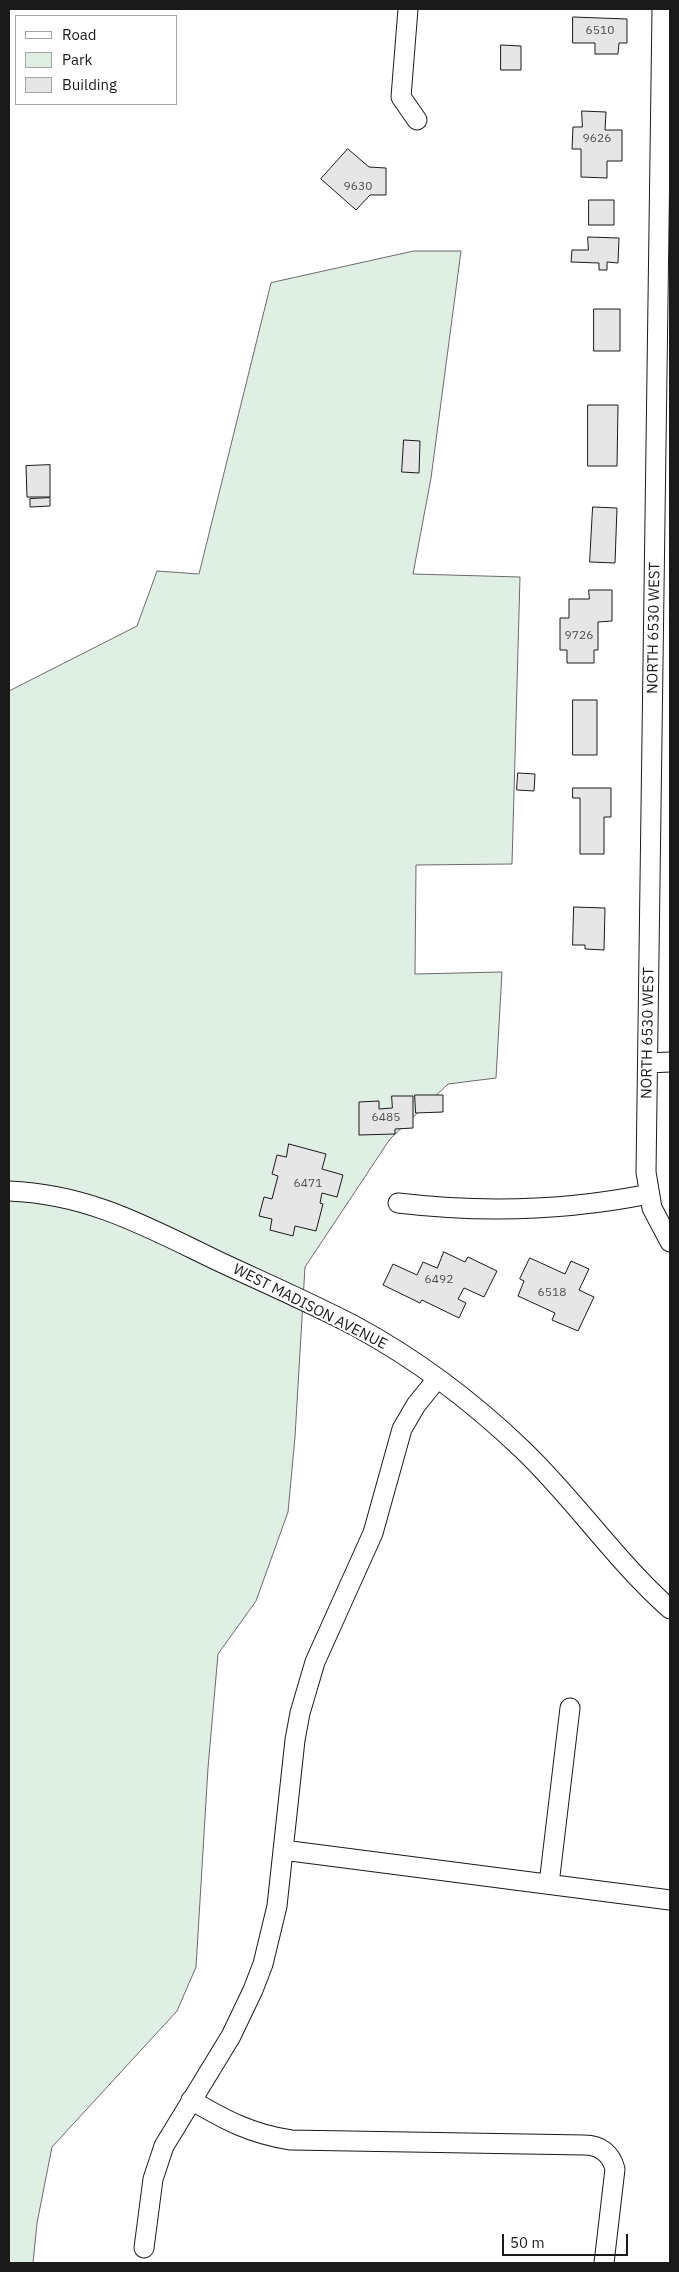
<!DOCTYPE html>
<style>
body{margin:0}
#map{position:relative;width:679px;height:2272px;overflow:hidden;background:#fff;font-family:"IBM Plex Sans",sans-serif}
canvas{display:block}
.frame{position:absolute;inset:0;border:10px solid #1a1a1a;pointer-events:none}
.legend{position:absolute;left:15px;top:15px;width:162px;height:90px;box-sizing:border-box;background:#fff;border:1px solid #a3a3a3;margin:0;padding:6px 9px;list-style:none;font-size:15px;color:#1a1a1a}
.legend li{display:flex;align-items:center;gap:10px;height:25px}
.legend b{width:25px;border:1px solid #a3a3a3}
.scale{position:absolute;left:502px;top:2234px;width:126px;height:22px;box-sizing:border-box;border:2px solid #1a1a1a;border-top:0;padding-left:6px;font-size:15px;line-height:18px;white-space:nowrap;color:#1a1a1a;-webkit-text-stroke:4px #fff;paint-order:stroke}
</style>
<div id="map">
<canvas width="679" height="2272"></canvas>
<div class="frame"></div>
<ul class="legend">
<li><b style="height:6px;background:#fff"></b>Road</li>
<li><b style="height:14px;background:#e0efe3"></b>Park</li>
<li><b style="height:14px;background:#e6e6e6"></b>Building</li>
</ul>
<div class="scale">50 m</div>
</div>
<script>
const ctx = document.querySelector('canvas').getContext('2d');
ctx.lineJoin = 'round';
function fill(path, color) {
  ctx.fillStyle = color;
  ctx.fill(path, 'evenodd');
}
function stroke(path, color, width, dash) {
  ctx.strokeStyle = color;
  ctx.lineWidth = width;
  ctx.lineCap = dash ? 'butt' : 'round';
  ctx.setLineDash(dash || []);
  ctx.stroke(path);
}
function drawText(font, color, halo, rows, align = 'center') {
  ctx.font = font + ' "IBM Plex Sans",sans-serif';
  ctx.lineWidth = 4;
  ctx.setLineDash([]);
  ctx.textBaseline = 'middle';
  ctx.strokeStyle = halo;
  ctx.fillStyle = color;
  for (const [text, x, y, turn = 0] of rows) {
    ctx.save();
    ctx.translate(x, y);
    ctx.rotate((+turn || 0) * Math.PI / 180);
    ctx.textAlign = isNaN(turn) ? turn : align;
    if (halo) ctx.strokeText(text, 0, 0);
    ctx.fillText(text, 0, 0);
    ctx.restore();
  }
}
const green = new Path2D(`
 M414,251h47l-30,227 -18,96 107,3 -8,287 -96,1 -1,109 87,-2 -6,106 -48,6 -58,55 -85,128 -10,170 -7,75 -32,89 -38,53 -10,114 -12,199 -19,44 -125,136 -15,76 -4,40h-24v-1572l128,-65 20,-55 42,3 72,-291z`);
fill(green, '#e0efe3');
stroke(green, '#6a6a6a', 1);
const building = new Path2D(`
 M573,17l54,2v24h-8l-1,11h-23v-11h-22z
 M501,45l20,1v24h-20z
 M582,111l24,1 -1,18h17v31h-15v17l-26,-1v-28h-9l1,-22h9z
 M348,149l21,18 17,1v27h-16l-14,15 -35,-31z
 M589,200h25v25h-25z
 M588,237l31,1 -1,25 -11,-1v8h-8v-7l-28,-1 1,-12h16z
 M594,309h26v42h-26z
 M588,405h30l-1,61h-29z
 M404,440l16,1 -1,32 -17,-1z
 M50,465v32h-23l-1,-31z
 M50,498v8l-20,1v-8z
 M593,507l24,1 -2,55 -25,-1z
 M589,590h23v31l-14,1v28h-4v13h-27v-13h-7v-32h9v-19h20z
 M573,700h24v55h-24z
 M518,773l17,1 -1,17 -17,-1z
 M573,788h38v29h-7v37h-24v-56h-7z
 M574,907l31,1 -1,42 -19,-1v-4h-12z
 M415,1095h28v17l-27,1z
 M392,1096h21v32l-18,1v5l-36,1v-33l20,-1v8l13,-1z
 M289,1144l37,10 -4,15 21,6 -6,22 -15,-4 -2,10 3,1 -7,27 -21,-5 -2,10 -23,-6 2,-11 -13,-3 5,-19 8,2 6,-23 -6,-2 5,-19 9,2z
 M444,1252l21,10 3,-5 29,14 -13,26 -20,-9 -6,11 8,4 -7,15 -37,-18 -2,3 -37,-18 10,-21 24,11 6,-13 14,6z
 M530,1258l35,16 6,-13 18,8 -10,21 15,7 -16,34 -26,-11 3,-7 -37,-17 6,-15 -4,-2z`);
fill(building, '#e6e6e6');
stroke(building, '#1a1a1a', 1);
const minor = new Path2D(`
 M408,9l-7,88 16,23
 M662,9l-16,1163 6,36 18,34
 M648,1063l22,-1
 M9,1191c81,3 140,37 211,71 45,21 91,41 135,64 61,33 118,76 168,124 52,50 93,111 147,159
 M398,1203c85,10 167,8 251,-9
 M283,1850l387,50
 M549,1884l21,-176
 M191,2100c34,20 60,34 100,40l293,5c16,0 27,8 31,24l-11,94
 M144,2248l9,-69 11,-33 67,-110 22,-46 10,-26 14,-58 18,-166 5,-27 15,-51 58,-129 29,-104 14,-24 21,-26`);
stroke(minor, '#1a1a1a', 21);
stroke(minor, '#fff', 19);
drawText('12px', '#4d4d4d', null, [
 ["6510",600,31],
 ["9626",597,139],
 ["9630",358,187],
 ["9726",579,636],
 ["6485",386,1118],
 ["6471",308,1184],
 ["6492",439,1280],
 ["6518",552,1293]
]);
drawText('15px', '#1a1a1a', '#fff', [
 ["NORTH 6530 WEST",654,628,-89],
 ["NORTH 6530 WEST",648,1033,-89],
 ["WEST MADISON AVENUE",310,1307,27]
]);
</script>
